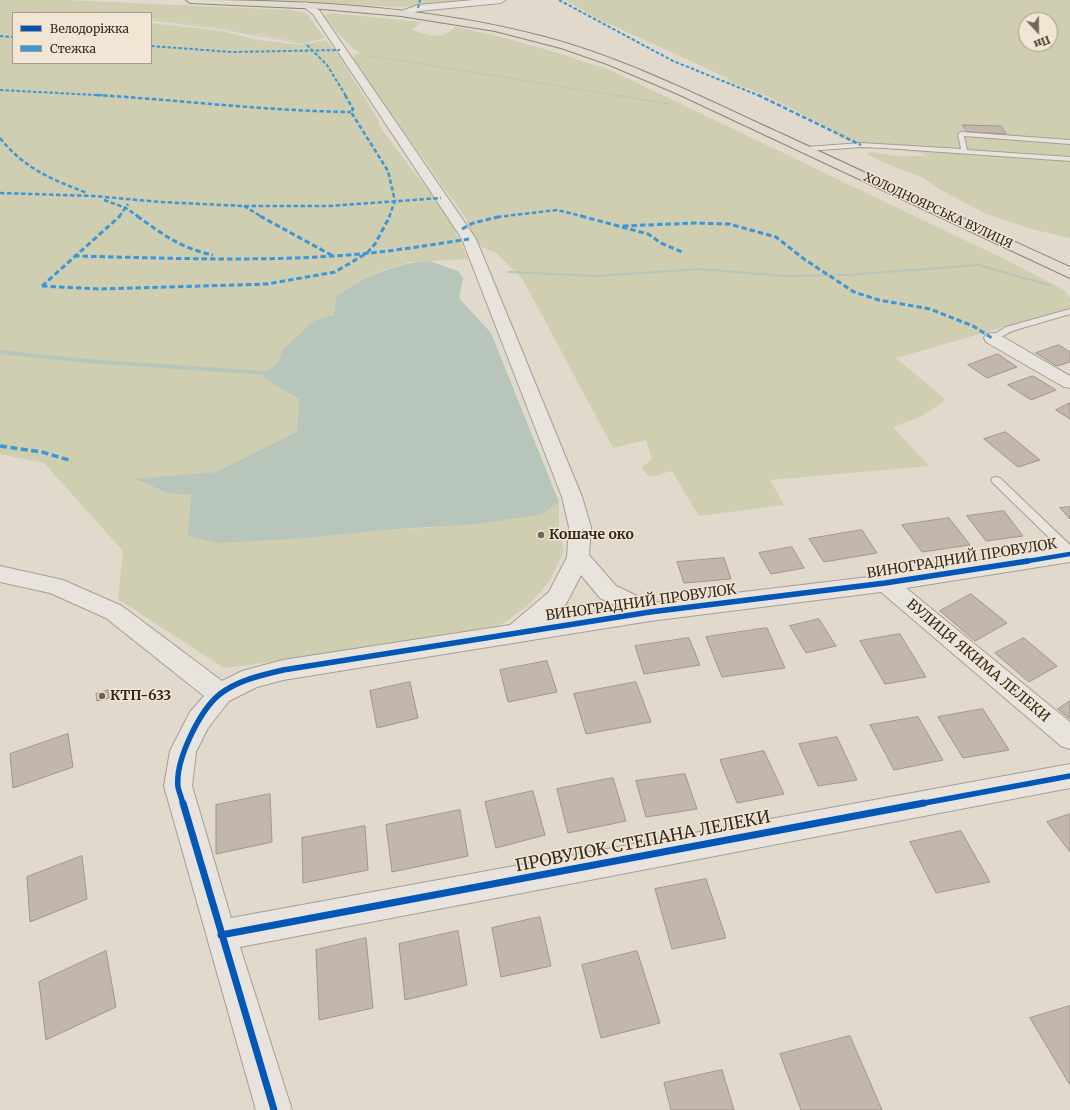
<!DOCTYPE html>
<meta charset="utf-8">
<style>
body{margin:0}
#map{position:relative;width:1070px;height:1110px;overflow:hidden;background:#e0d9cc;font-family:Merriweather,serif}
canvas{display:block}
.legend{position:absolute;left:12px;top:12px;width:140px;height:52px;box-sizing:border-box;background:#f1e6d3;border:1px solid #a59a8b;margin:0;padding:5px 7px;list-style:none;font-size:12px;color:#33271f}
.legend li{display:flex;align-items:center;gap:8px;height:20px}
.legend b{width:20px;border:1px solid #a59a8b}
.north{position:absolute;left:1018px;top:12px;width:40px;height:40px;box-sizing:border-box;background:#f1e6d3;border:1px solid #a59a8b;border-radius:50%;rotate:158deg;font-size:11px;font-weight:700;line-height:16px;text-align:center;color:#33271f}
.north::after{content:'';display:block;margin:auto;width:14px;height:18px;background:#70655c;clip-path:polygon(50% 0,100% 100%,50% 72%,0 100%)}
</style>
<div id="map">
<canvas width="1070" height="1110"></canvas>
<ul class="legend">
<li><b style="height:5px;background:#0057b8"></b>Велодоріжка</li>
<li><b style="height:5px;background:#3d96d5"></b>Стежка</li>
</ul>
<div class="north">Пн</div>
</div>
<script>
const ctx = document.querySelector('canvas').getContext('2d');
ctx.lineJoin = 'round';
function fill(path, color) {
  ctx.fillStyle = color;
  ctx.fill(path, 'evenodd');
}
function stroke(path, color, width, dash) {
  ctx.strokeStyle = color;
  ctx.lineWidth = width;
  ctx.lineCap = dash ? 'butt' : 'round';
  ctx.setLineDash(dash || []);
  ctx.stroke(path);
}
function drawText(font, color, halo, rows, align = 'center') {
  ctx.font = font + ' Merriweather,serif';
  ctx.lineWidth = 3;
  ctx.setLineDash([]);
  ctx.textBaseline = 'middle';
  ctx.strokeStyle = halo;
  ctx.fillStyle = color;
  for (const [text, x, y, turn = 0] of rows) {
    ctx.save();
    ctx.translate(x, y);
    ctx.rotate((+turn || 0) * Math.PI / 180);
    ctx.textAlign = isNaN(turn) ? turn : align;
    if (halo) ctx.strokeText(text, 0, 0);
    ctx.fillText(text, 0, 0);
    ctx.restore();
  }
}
fill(new Path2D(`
 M0,0h65l225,10 16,3 19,25 -21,5 -45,-9h-10l-20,-5 -78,-10v-6h-91l-60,-3z
 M257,0h235l-89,7z
 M565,0h505v238l-38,-9 -46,-15 -47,-25 -17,-12 -27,-10 -29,-13 6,-2 25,4h30l-5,-3 -56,-7 -27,-8 -1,-5c-35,-17 -69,-40 -108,-50l-2,-5 -132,-60zM1026,20h24v24h-24z
 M0,11l24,2h-11v50h138v-40l71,8 36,9 44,5 24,-5 13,16 40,65v5l70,92 19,41 -58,3 -29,9 -9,6 -17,7 -21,31 -19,5 -32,29 -6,14 -11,10 33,26 -2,33 -81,40 -82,8 34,13 23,2 87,44 32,-1 74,-8 43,-2 115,-14 17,-12v26l5,23 -15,31 -20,23 -33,23 -127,22 -145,18 -106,-69 5,-48 -79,-88 -44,-9z
 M332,13l89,9 -9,8c15,5 30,11 43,-3 53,10 104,26 155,43l394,189 60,31 6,8v10l-174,50 50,42 -26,17 -27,10 36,39 -159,14 14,25 -85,11 -27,-45 -22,6 -9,-9 11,-9 -6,-19 -33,8 -91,-170 -26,-25 -20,-9 -11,-27 -112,-156 2,-6 5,-2 -7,-4 -29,-31v-3z`), '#d0ceb0');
fill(new Path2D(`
 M429,261l29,10 5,7 -4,20 32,35 68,169 -17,12 -64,10 -94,6 -74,8 -93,5 -29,-7 3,-41 -23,-2 -35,-14 83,-7 81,-40 2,-33 -35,-21 2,-5 11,-10 6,-14 32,-29 19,-5 3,-19c28,-19 58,-33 92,-35z`), '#b7c5bb');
fill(new Path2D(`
 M979,264l73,21 -4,1 -69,-20 -133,10 -62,1 -84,-7 -104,7 -87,-4 -2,-1 2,-1 87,4 104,-7 84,7 62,-1z
 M0,350l87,9 178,12 9,-3 3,2 -11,5 -179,-12 -87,-9z`), '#b7c5bb');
const building = new Path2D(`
 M963,125l38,1 5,8 -38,-2z
 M1059,345l11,7v10l-13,4 -21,-13z
 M998,354l19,13 -30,11 -19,-13z
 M1033,376l23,14 -25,10 -23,-15z
 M1070,403v16l-14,-9z
 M1006,432l34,28 -22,7 -34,-28z
 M1070,507v12l-10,-11z
 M1004,511l19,25 -37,5 -19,-25z
 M949,518l21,27 -48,7 -20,-27z
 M862,530l15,23 -53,9 -15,-23z
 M792,547l12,21 -33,6 -12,-21z
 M724,558l7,21 -47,4 -7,-21z
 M971,594l36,29 -32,18 -35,-30z
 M819,619l17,27 -30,7 -16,-27z
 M767,628l18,40 -63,9 -16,-40z
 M900,634l26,43 -41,7 -25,-43z
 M689,638l11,27 -56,9 -9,-28z
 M1024,638l33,28 -28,16 -34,-29z
 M547,661l10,31 -49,10 -8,-32z
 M410,682l8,36 -41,10 -7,-37z
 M636,682l15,40 -65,12 -12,-40z
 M108,690l1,8 -12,3 -1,-7z
 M1070,701v18l-12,-10z
 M983,709l26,41 -46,8 -25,-41z
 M918,717l25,43 -49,10 -24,-45z
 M68,734l5,33 -60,21 -3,-34z
 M837,737l20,43 -39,6 -19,-42z
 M764,751l20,43 -47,9 -17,-43z
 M685,774l12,35 -51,8 -10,-36z
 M613,778l13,43 -58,12 -11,-44z
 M533,791l12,44 -49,13 -11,-46z
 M270,794l2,48 -56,12v-49z
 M460,810l8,46 -76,16 -6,-47z
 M1070,814v38l-23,-30z
 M365,826l3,44 -65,13 -1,-45z
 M961,831l29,51 -54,11 -26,-51z
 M82,856l5,43 -57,23 -3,-45z
 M706,879l20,59 -54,11 -17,-60z
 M540,917l11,49 -50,11 -9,-49z
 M458,931l9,54 -62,15 -6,-56z
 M366,938l7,70 -54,12 -3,-70z
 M106,951l10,56 -70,33 -7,-58z
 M637,951l23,72 -59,15 -19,-73z
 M1070,1006v79l-40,-67z
 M850,1036l32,74h-81l-21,-56z
 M722,1070l12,40h-63l-7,-27z`);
fill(building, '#c3b7ad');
stroke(building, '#a0958c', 1);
const lane = new Path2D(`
 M961,132l109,8v4l-106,-8 3,14 103,7v4l-185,-13 -24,-1 -54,4 -3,-2 3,-2 54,-4 100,6 -3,-15z
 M1070,309v5l-58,17 -17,9 -3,1 -4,-3 18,-11z
 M996,477l4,1 70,67v10l-4,-1 -74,-72 -1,-2 1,-2z`);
const street = new Path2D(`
 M474,0h31l-4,3 -82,8 -18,5 -5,-3 22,-8z
 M305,2l14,8 157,229 106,258 9,30 -2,28 27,31 36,17 233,-28 185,-29v16l-164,26 164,134v27l-9,-3 -180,-154 -231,29 -367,59 -26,7 -28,14 -21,27 -12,24 -4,34 39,132 839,-154v24l-830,159 52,163h-36l-92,-324 6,-35 20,-39 14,-16 -98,-78 -56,-25 -50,-11v-16l63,14 59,26 100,75 20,-10 41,-11 227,-35 39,-33 18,-35 2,-30 -7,-30 -100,-258 -149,-225 -12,-9zM581,575l19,23 20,10 -71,11 17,-15z
 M992,333l6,1 72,42v12l-6,-1 -78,-45 -2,-4 2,-4z`);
const primary = new Path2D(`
 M186,0c120,0 242,6 359,37 82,22 158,61 235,96 96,45 193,90 290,134v11l-392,-184 -71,-30 -46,-16 -66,-17 -94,-15 -79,-7 -132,-6z`);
stroke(lane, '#a59e95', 2);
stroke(street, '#a59e95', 2);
stroke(primary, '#8b847c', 2);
stroke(new Path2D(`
 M0,10l46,3
 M151,20l71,9 100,18
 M365,55l256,41`), '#c1bbb4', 1, [1.5, 1]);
stroke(new Path2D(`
 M615,95l55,9`), '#c1bbb4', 1.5, [1.5, 1]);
fill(lane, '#e8e4dd');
fill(street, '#e8e4dd');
fill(primary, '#e0dacf');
stroke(new Path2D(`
 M559,0l114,61 87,35
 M418,8l2,-8
 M0,36l13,1
 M307,45l20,20 19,31
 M151,46l81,6 108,-2
 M0,90l115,6`), '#3d96d5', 2, [3.5, 2]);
stroke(new Path2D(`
 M96,95c85,5 170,16 255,17
 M345,95l8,14 -2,3 37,59 7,30 -6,16
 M758,95l103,50
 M0,138c25,31 51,41 87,55
 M0,193l94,3 66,6 84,4h84l113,-8
 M104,200l22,8 13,9
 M244,206l18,11
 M119,217l9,-13
 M497,217l60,-7 29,7`), '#3d96d5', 2.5, [4.5, 2.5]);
stroke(new Path2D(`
 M137,216c27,19 43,32 76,39
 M260,216l73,40
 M581,216l67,18 13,9 21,9
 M623,226l72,-3 34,1 47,13 28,22 50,33 25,8 51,9 43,17 19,12
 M462,229l11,-6 29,-7
 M74,256c92,2 184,6 275,-1 40,-3 80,-10 120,-16
 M42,286l57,3 168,-5 68,-12 32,-19 8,-9 15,-28
 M42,286l78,-70`), '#3d96d5', 3, [5.5, 3]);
stroke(new Path2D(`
 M0,446l42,6 30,9`), '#3d96d5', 3.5, [7, 3.5]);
stroke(new Path2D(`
 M1022,562l48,-8`), '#0057b8', 4.5);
stroke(new Path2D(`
 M183,804c-1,-5 -4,-12 -5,-17 -3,-27 22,-77 42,-93 18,-14 42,-19 63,-24l367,-58 235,-29 143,-22
 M919,804l151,-28`), '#0057b8', 5.5);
stroke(new Path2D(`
 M183,803l91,307
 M221,935l703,-132`), '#0057b8', 7);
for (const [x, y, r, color] of [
 [541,535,4,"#70655c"],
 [102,696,4,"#70655c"]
]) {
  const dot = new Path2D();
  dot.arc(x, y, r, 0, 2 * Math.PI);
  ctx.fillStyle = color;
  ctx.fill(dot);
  stroke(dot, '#f1e6d3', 1.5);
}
drawText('12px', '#33271f', '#f1e6d3', [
 ["ХОЛОДНОЯРСЬКА ВУЛИЦЯ",938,211,25]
]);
drawText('bold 14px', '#33271f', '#f1e6d3', [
 ["Кошаче око",549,535],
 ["КТП-633",110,696]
], 'left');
drawText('14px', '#33271f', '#f1e6d3', [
 ["ВИНОГРАДНИЙ ПРОВУЛОК",962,559,-9],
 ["ВИНОГРАДНИЙ ПРОВУЛОК",641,603,-8],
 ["ВУЛИЦЯ ЯКИМА ЛЕЛЕКИ",978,661,40]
]);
drawText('17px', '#33271f', '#f1e6d3', [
 ["ПРОВУЛОК СТЕПАНА ЛЕЛЕКИ",643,842,-11]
]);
</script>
